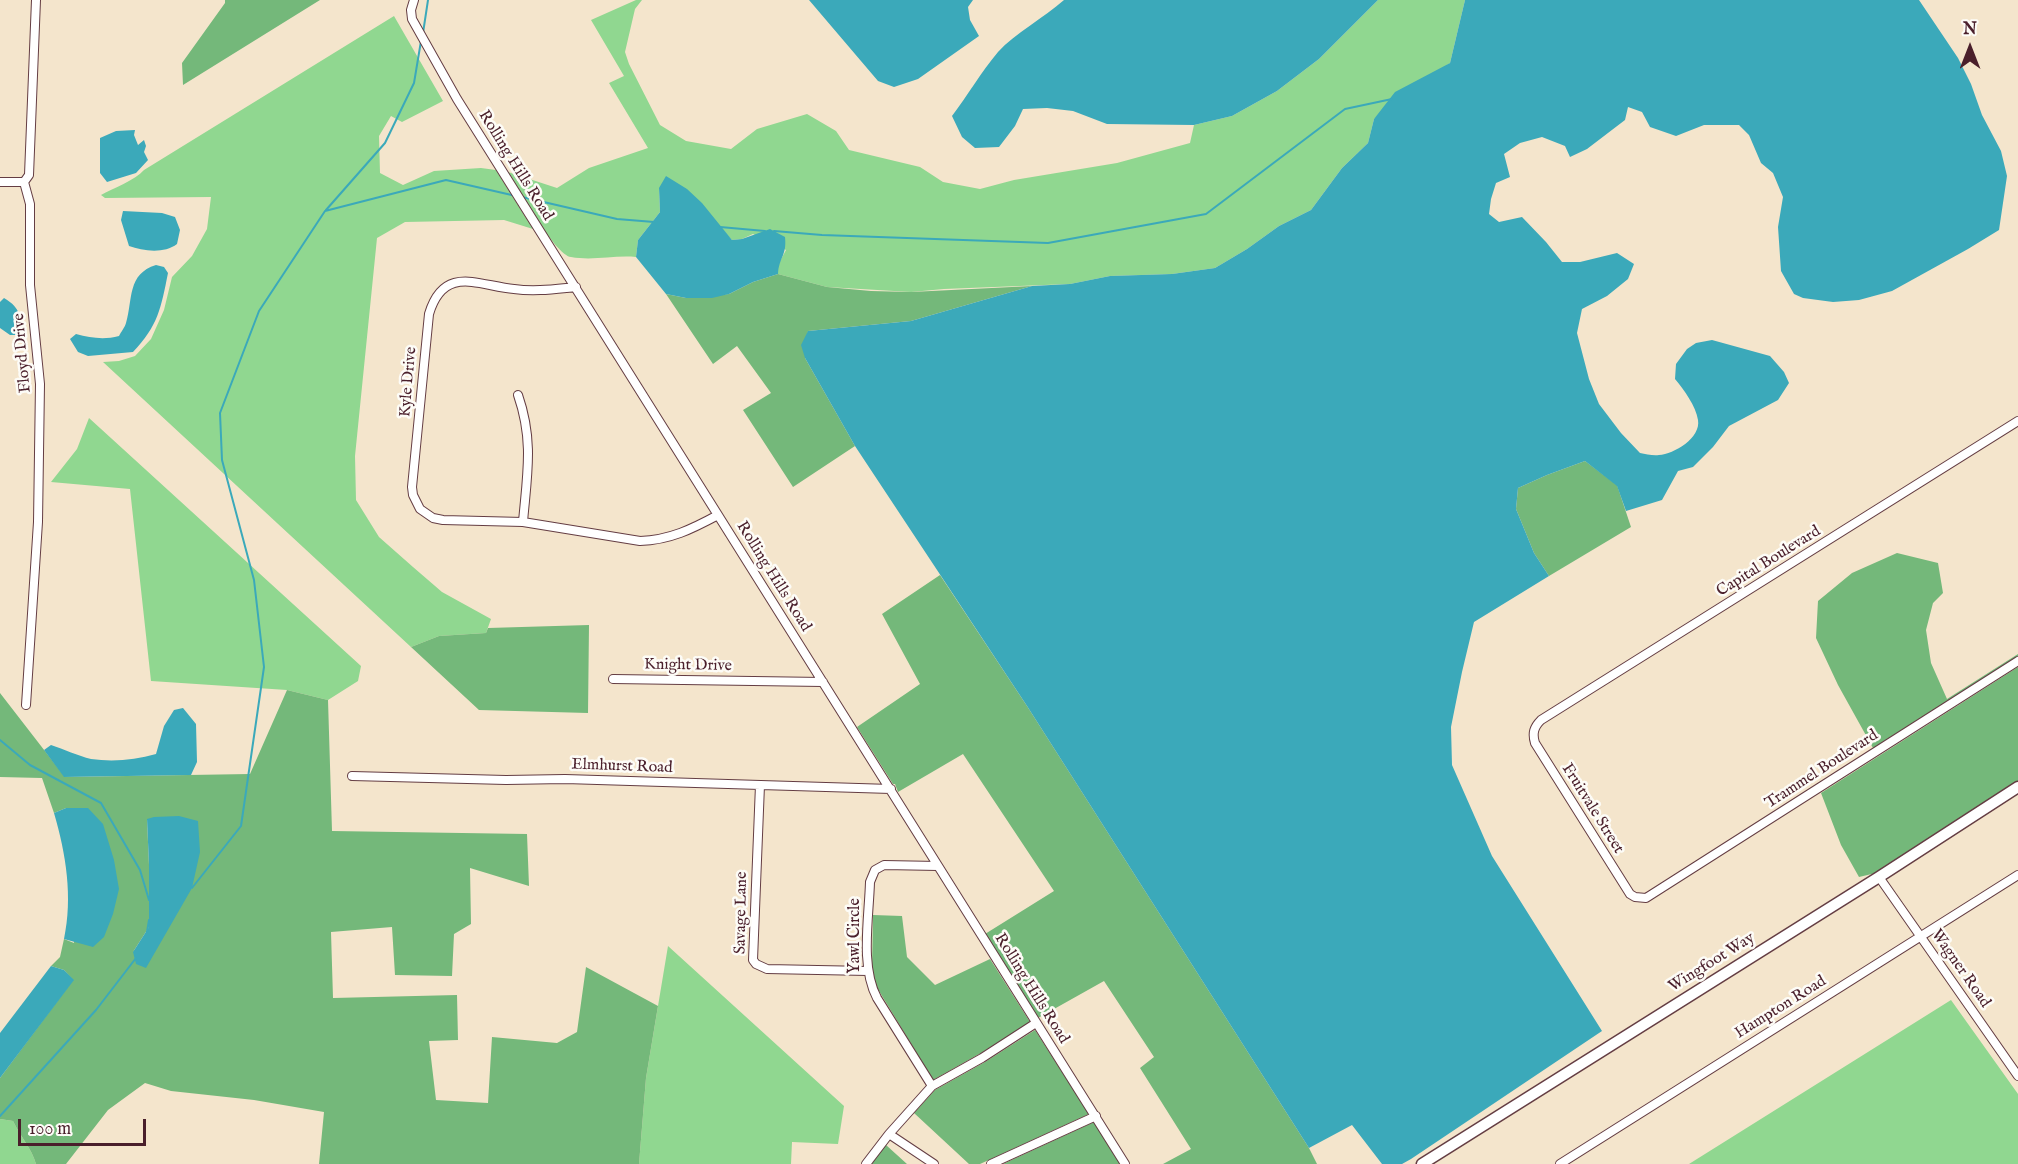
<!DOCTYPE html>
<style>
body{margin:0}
#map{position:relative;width:2018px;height:1164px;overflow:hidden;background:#f4e5cc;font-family:"IM FELL English",serif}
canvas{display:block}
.north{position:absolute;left:1940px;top:18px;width:60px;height:60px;-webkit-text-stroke:4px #fdfcf7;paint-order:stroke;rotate:0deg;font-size:16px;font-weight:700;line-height:24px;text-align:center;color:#4a1f2b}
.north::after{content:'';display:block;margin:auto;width:21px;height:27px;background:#4a1f2b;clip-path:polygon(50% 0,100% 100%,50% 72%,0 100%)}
.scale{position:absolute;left:18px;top:1119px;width:128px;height:27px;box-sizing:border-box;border:3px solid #4a1f2b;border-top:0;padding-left:8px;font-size:18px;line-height:21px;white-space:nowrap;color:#4a1f2b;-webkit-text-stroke:4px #fdfcf7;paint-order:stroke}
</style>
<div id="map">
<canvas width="2018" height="1164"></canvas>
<div class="north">N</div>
<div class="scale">100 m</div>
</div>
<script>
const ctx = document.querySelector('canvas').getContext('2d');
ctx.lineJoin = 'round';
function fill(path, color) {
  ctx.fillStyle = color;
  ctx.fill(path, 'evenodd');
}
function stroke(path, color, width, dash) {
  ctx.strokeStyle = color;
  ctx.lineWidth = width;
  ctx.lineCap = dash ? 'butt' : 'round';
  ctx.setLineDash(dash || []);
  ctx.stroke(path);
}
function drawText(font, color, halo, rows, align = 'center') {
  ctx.font = font + ' "IM FELL English",serif';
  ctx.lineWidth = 5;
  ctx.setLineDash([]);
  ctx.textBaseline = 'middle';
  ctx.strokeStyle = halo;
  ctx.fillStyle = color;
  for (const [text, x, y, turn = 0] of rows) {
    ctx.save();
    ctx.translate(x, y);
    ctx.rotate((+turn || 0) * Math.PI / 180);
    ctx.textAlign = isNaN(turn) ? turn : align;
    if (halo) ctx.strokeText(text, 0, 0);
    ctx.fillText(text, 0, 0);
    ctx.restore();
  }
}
fill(new Path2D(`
 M636,0h6l-7,9 -10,43 4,12 31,61 26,16 45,8 26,-20 50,-15 29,17 13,19 71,17 23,15 37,7 34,-9 103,-17 73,-20 4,-18 38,-9 45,-25 42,-32 59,-59h87l-15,63 -76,56 -6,24 -26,25 -31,42 -32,16 -32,23 -32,19 -43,6 -62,2 -40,8 -126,5 -33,3 -84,-5 -49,-13v-9l8,-15 -33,-16 -11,5 -10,1 -15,-16 -58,-36 1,24 -22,28 -2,17c-22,-2 -43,4 -65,0 -16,-2 -53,-69 -63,-85l49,16 32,-20 59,-20 -39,-65 15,-7 -33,-56z
 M394,16l49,85 -41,21 -11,-6 -12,20 1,37 23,12 31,-14 47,-3 15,2 37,59 -29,-9 -99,2 -28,16 -22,218 1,44 23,37 34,30 29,25 49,27 -5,14 -47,3 -28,11 -308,-285 16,-1 16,-5 16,-17 13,-29 8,-33 20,-21 15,-27 4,-32 -106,1 -4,-3c13,-7 34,-15 43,-25z
 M89,418l272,248 -3,15 -30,19 -41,-10 -136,-9 -21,-192 -79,-7 26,-33z
 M668,946l176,160 -6,38 -46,-2 -1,22h-152l7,-86z
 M1951,1000l67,94v70h-329z
 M0,1119l13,2c7,15 19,28 23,43h-36z`), '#90d790');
fill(new Path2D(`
 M225,0h95l-137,85 -1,-22 43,-60z
 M778,274l49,13 44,4 40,1 121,-6 -121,35 -103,10 -3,27 50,88 -62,41 -50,-77 28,-17 -34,-47 -24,18 -47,-70 20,4 43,-4 24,-12z
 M1585,461l32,24 14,42 -82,49 -15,-23 -18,-44 2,-21 29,-13z
 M1897,553l41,10 5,30 -10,10 -7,27 5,33 16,36 71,-45v2l-145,92 -35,-63 -22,-47 2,-37 34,-28z
 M940,575l87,131 282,442 8,16h-154l28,-15 -51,-81 14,-11 -50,-76 -66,37 -53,-84 69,-43 -91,-137 -65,38 -3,-8h-2l-36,-57 63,-43 -38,-70z
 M589,625l-1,88 -109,-3 -68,-63 28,-11 47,-3 2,-5z
 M2018,667v115l-142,91 -17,4 -18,-32 -20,-52z
 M287,690l41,10 4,131 195,3 2,52 -59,-18 1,56 -17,10 -2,42 -57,-1 -3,-48 -61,5 2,66 124,-3 1,45 -29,1 7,59 52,3 4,-66 65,6 20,-11 9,-65 72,39 -12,72 -7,86h-320l5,-52 -70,-12 -83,-9 -26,-8 -37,27 -42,54h-30c-4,-15 -16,-28 -23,-43l-13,-2v-41l73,-98 -9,-10 -13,-4 9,-9 4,-18 10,4 -8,-135 -12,5 -12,-35 -42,-1v-84l65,84 185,-3zM147,819l45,69 -59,64 16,-25v-62z
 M873,915l29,1 5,41 28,28 55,-26 40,63 -49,31 -48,27 -57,-94 -4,-19z
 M1035,1030l54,84 -109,50h-11l-55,-51 21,-23 50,-28z
 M1094,1122l26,42h-117z
 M886,1145l21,19h-36z`), '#74b87a');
fill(new Path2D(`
 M809,0h164l-5,7 2,13 9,16 -61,43 -24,8 -16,-6z
 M1064,0h314l-59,59 -42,32 -45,25 -38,9 -87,-1 -34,-13 -26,-3 -24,1 -8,17 -16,21 -24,1 -13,-11 -10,-21c16,-21 29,-44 46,-64 17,-19 46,-34 66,-52z
 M1465,0h454l39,58 13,26 11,31 19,36 6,25 -8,54 -31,19 -76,42 -33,9 -26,2 -30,-4 -9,-4 -13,-23 -3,-44 5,-30 -10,-24 -12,-10 -12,-28 -10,-10h-35l-28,11 -26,-9 -8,-15 -14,-5 -3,13 -38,29 -17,8 -5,-11 -23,-9 -22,6 -16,11 6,23 -14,6 -5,16 -2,15 10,8 23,-5 24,25 16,20h18l37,-9 17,11 -6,15 -21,17 -25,13 -5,24 12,46 10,25 22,29 19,20c6,1 13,3 19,2 15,-1 42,-17 39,-35 -2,-14 -14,-30 -23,-41l1,-15 11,-15 9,-6 16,-3 58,16 14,16 5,11 -11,17 -49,26 -16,21 -20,20 -15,4 -16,29 -36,11 -9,-25 -32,-25 -38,14 -29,13 -2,21 18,44 15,23 -75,46 -12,50 -11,55 1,38 40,91 110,175 -191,128 -9,5h-20l-30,-39 -43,23 -282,-442 -172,-260 -50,-88 -4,-13 7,-14 103,-10 121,-35 38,-2 40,-8 62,-2 43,-6 32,-19 32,-23 32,-16 31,-42 26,-25 6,-24 21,-27 55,-29z
 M135,130l-1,5 4,10 6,-5 2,6 -2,6 4,8 -12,13 -29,9 -7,-9v-35l16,-7z
 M666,176l21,13 15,14 30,37 10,-1 28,-10 15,8c2,19 -6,20 -7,37l-25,8 -24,12 -17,4h-26l-20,-4 -30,-37 2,-17 22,-28 -1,-24z
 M123,211l39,2 13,4 5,13 -3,14c-13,10 -34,7 -48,2l-8,-26z
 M156,265l8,2 4,6c-7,35 -10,53 -35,79l-45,4 -10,-4 -8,-13 6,-5c15,4 28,6 43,2 2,-4 6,-9 7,-13 7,-24 1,-49 30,-58z
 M4,298c18,11 16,18 16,37h-10l-10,-7v-26z
 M183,708l13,16 1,38 -6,13 -127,2 -20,-27 7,-5c13,4 27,11 40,14 22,3 44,1 65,-5l8,-28 10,-16z
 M66,808h22l15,16 11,36 5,29 -6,25 -9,23 -11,10 -29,-8c9,-42 2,-85 -10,-126z
 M179,816l19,5 2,31 -8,36 -46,80 -10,-4 -3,-12 16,-25v-62l-2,-46 7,-2z
 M51,966l13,4 10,10 -74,98v-45z`), '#3ba9ba');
stroke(new Path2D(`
 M423,33l5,-33
 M522,197l95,22 37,3
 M326,210l59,-67 29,-60 7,-42
 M720,227l45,4
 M774,231l48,4 226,8 158,-29 139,-105 47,-10
 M0,740l30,25 71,38 39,67 9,30
 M192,888l49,-62 23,-159 -10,-87 -32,-120 -2,-47 39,-102 66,-100 121,-31 70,16
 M147,932l2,-12
 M0,1116l96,-106 40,-52`), '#3ba9ba', 2);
const street = new Path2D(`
 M414,0l-3,10 1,9 45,80 668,1065
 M0,182h24
 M24,182l6,22v81l10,99 -2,138 -12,183
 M24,182l5,-7 7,-175
 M576,287c-21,2 -41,5 -62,2 -35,-3 -70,-25 -85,25l-17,173 1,8 7,14 13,9 10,2 80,2 117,19c30,-1 52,-12 78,-26
 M518,395c16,46 9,80 5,127
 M2018,421l-477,299c-7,7 -9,13 -6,23l95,151 5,3 11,1 372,-237
 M613,679l210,3
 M352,776l154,4 59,-1 326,10
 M760,785l-7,175 3,4 11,5 101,2
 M1879,877l139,199
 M932,1086l-55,-88c-17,-32 -8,-80 -7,-116l5,-12 9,-5 54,1
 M889,1134l45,30
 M866,1164l23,-30 43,-48 50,-28 54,-35
 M991,1164l105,-48
 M1560,1164l458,-289`);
const secondary = new Path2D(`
 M1422,1164l457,-287 139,-90`);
stroke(street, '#643d43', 10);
stroke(secondary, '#643d43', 13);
stroke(street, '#fff', 8);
stroke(secondary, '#fff', 10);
drawText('16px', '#4a1f2b', '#fdfcf7', [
 ["Rolling Hills Road",515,166,58],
 ["Floyd Drive",23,353,-95],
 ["Kyle Drive",409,382,-85],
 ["Capital Boulevard",1769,562,-32],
 ["Rolling Hills Road",773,577,58],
 ["Knight Drive",688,666,1],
 ["Elmhurst Road",622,767,2],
 ["Trammel Boulevard",1822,770,-33],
 ["Fruitvale Street",1592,809,58],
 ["Savage Lane",742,913,-89],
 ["Yawl Circle",856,936,-90],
 ["Wingfoot Way",1712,963,-32],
 ["Wagner Road",1960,969,55],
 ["Rolling Hills Road",1031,989,58],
 ["Hampton Road",1781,1008,-32]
]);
</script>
